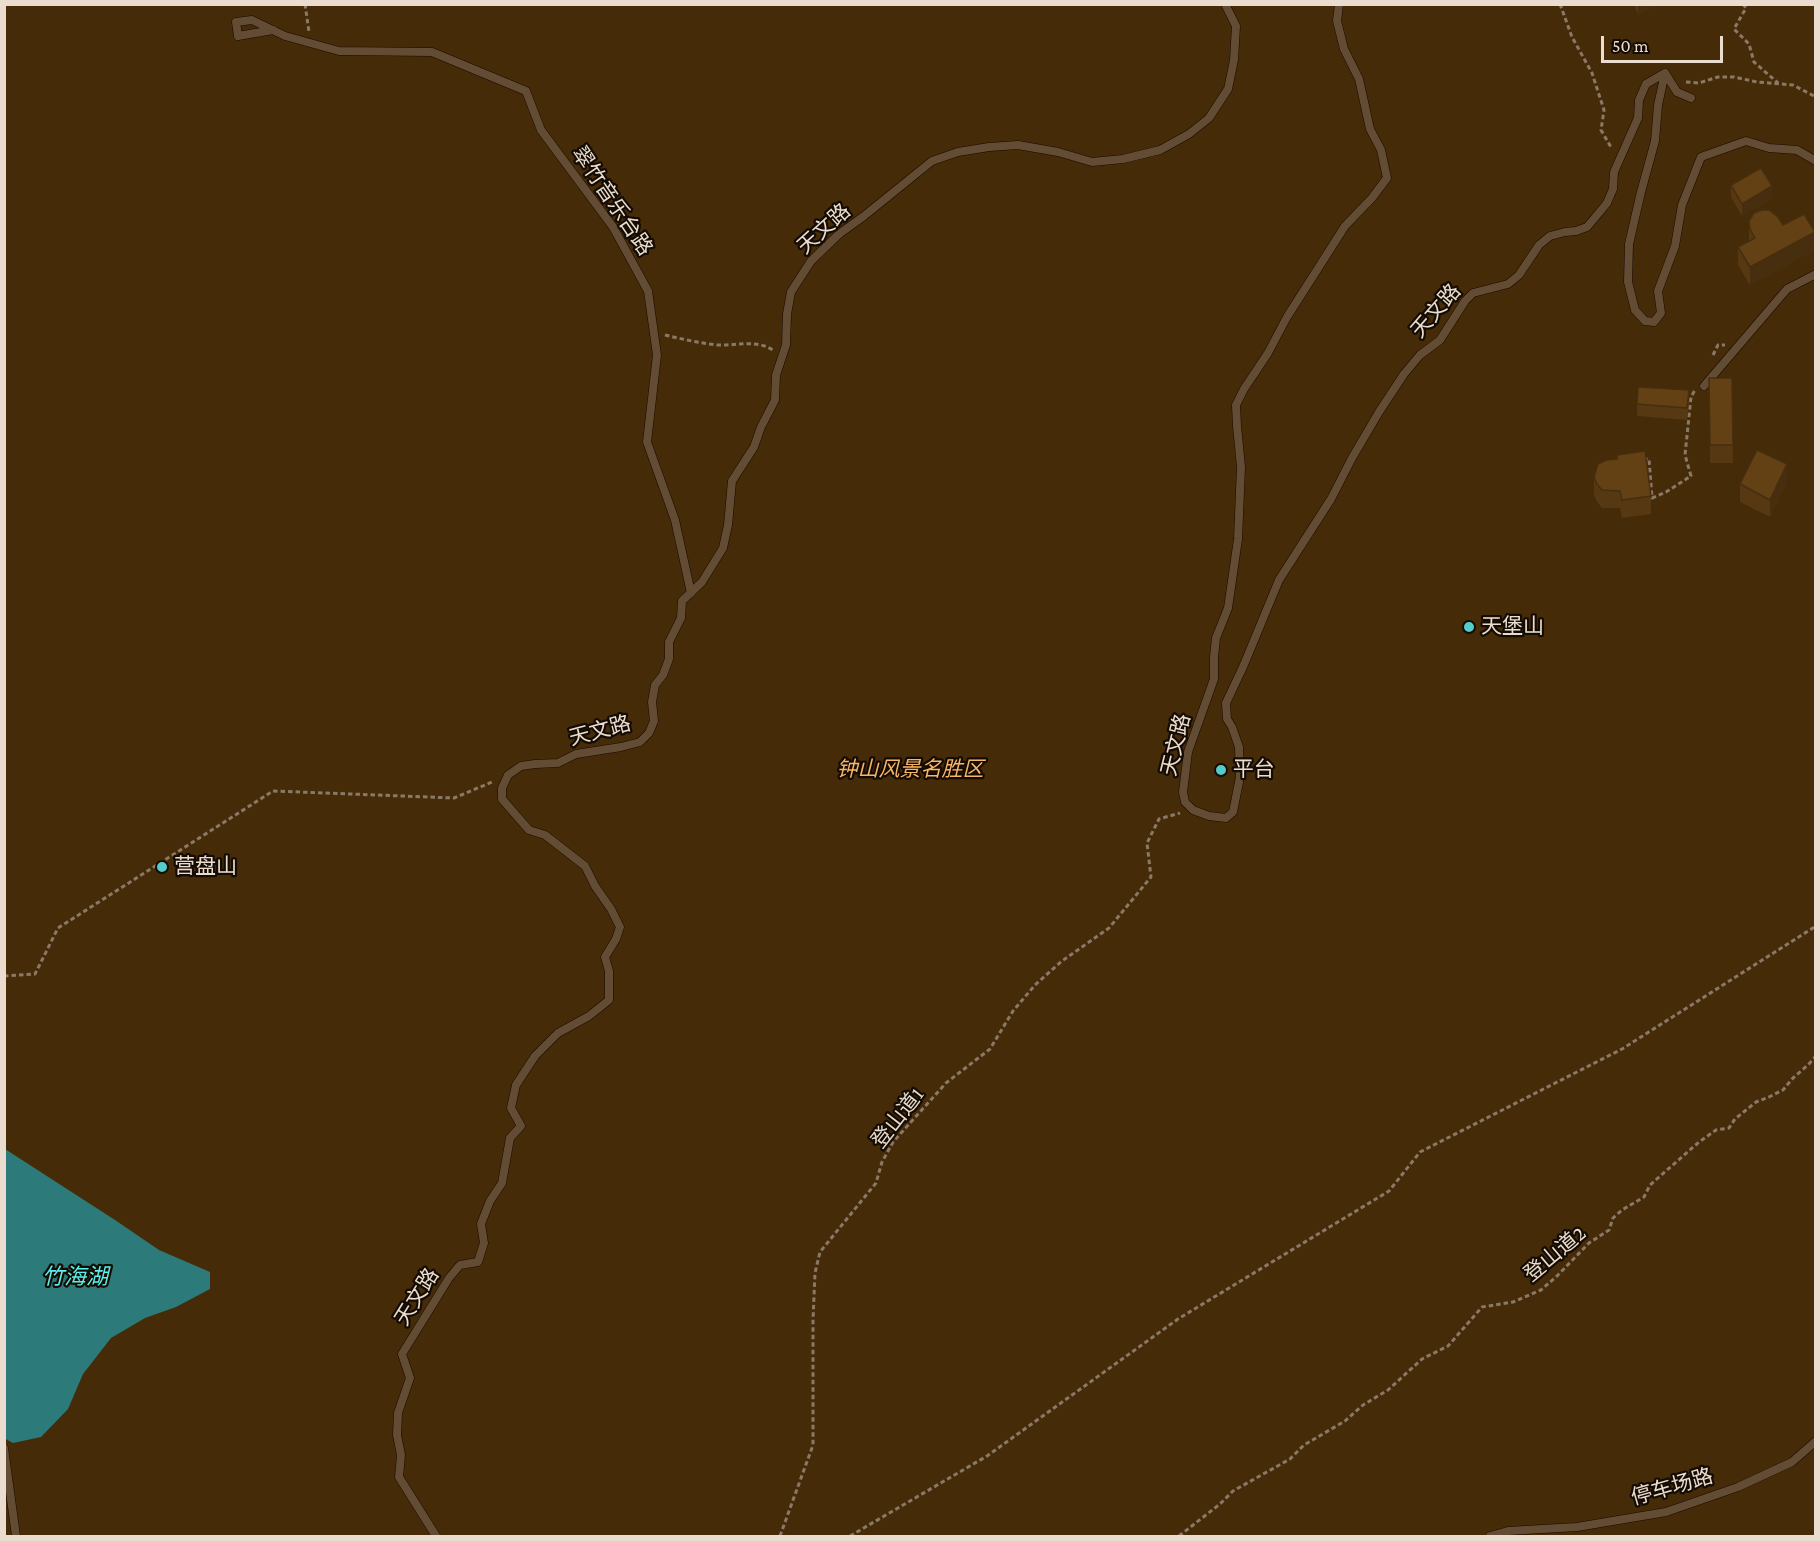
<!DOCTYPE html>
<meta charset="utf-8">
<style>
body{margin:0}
#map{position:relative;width:1820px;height:1541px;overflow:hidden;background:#321f07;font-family:"Crimson Pro",serif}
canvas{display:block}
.frame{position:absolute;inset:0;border:6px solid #eaddcf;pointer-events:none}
.scale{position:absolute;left:1601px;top:36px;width:122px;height:27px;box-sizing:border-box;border:3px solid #eaddcf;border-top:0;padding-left:8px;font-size:18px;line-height:21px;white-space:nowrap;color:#eaddcf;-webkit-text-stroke:4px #140b03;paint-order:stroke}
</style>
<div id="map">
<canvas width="1820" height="1541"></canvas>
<div class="frame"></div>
<div class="scale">50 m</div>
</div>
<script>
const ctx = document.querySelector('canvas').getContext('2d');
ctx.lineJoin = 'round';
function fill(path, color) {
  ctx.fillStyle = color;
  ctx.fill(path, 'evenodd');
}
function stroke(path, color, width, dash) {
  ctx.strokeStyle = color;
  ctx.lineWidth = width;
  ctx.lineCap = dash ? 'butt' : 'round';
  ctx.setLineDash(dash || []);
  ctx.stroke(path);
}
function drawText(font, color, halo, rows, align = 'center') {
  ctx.font = font + ' "Crimson Pro","Noto Sans SC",serif';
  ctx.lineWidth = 4.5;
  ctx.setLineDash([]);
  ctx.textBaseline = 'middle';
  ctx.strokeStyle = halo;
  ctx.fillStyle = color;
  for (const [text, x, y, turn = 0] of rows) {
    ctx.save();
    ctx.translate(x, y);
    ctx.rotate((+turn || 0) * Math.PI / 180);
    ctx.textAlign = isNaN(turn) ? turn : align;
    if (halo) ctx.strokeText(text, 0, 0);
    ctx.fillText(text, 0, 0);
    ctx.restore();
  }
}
fill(new Path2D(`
 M5,5h1810v1531h-1810z`), '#462b08');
fill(new Path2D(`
 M5,1149l110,71 44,30 51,22v17l-34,18 -31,11 -34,20 -28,36 -15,35 -27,28 -28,6 -9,-5z`), '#2c7b7a');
const service = new Path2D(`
 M1339,4l-2,17 7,28 15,30 11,50 11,21 6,28 -15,20 -27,28 -58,91 -19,36 -24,36 -8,16 1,21 4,41 -3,72 -10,69 -12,30 -2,19v22l-26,73 -5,40 2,10 8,8 16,6 17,2 7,-6 7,-35 -1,-30 -7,-20 -5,-8 -1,-16 17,-36 36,-87 52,-81 21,-41 27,-46 25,-38 16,-19 20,-15 25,-39 8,-8 35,-9 11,-9 20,-30 11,-9 15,-4 11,-1 11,-4 11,-13 9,-11 6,-14 1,-17 24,-54 1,-18 7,-16 19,-11
 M273,30l-35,6 -2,-14 16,-2 33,16 54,15 93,1 94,39 15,39 72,97 35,64 9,64 -10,87 28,78 16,73
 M1665,73l-7,32 -3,36 -14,51 -12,52 -1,38 7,28 10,11 9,1 7,-9 -3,-22 17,-45 7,-41 19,-48 45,-16 23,7 28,2 19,11
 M1665,73l12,19 14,6
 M1704,386l83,-97 29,-15
 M4,1448l12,88
 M436,1536l-37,-59 2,-22 -4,-20 1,-22 12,-35 -8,-24 47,-76 11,-13 18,-3 6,-19 -3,-19 9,-23 12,-18 8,-45 11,-12 -10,-18 5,-23 19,-29 23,-23 31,-17 20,-16v-29l-4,-14 11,-18 4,-12 -9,-18 -16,-23 -10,-20 -40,-31 -16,-5 -27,-31v-11l6,-13 13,-9 14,-2 23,-1 18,-9 45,-7 19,-5 9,-9 5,-12 -2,-19 3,-17 8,-10 6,-16v-17l12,-24 1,-17 20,-19 21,-34 5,-23 4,-44 22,-34 7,-20 14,-27 1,-25 10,-30 1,-31 4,-22 20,-31 28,-27 25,-18 68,-55 26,-9 31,-5 29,-2 40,7 34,10 31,-3 37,-9 29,-16 20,-16 19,-29 6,-29 2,-34 -11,-22
 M1490,1536l18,-5 69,-4 89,-15 72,-25 54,-25 24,-21`);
stroke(service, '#190800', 9);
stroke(new Path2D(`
 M305,4l4,28
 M1560,4l12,33 20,36 12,37 -3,20 11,19
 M1743,4l3,4 -12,21 15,15 5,18 24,21
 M1686,82l13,1 19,-6h16l23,5 36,3 23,12
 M665,335c17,4 34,8 52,10 19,1 38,-6 56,5
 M1713,355l5,-10h7
 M1643,459h6l3,39 14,-6 25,-16 -6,-21 6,-58 4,-7
 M4,976l31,-2 23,-46 215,-137 181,7 38,-16
 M780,1536l33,-91v-125l2,-47 5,-21 56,-69 6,-21 11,-20 53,-59 44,-34 23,-38 22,-26 27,-24 47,-33 42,-51 -4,-34 12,-24 21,-6
 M850,1536l137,-80 191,-137 211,-128 31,-39 202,-103 194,-123
 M1179,1536l41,-32 13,-13 57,-32 14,-14 41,-24 18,-16 25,-15 34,-31 26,-13 34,-39 31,-5 28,-12 16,-14 32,-33 20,-13 4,-12 9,-8 22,-13 6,-12 49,-43 17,-12 13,-2 6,-9 21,-17 13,-5 14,-7 10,-12 15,-13 8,-9`), '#897966', 3, [4.5, 3]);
stroke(service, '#624c34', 8);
fill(new Path2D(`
 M1634,4h25l-21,11z
 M1731,185l41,13 -30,18 -11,-19z
 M1749,221l34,4 32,25 -65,35 -12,-20v-18l11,-6z
 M1709,378h23l1,85h-23z
 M1815,387v14l-1,-1v-12z
 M1689,402l-2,18 -50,-4v-12z
 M1594,477l57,19v18l-29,4 -2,-10h-18l-5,-6 -3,-7z
 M1787,482l-17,35 -30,-15v-18z`), '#563812');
fill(new Path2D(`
 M1638,4h21l-21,11z
 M1772,186v12l-30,18v-12z
 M1815,232v18l-65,35v-18z
 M1787,464v18l-17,35v-17z`), '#462e0f');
const building = new Path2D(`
 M1761,168l11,18 -30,18 -11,-19z
 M1762,210h7l9,7 5,8 21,-11 11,18 -65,35 -12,-20 17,-9 -5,-9 -1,-8 5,-8z
 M1709,378h23l1,67h-23z
 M1638,387l51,3 -2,18 -50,-4z
 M1757,450l30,14 -17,36 -30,-16z
 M1645,451l6,45 -29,4 -2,-9 -18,-1 -5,-6 -3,-7 4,-13 9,-4 10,-1v-4z`);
fill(building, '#644115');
stroke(building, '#462e0f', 1.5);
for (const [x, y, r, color] of [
 [1469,627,6,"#52cdcc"],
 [1221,770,6,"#52cdcc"],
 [162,867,6,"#52cdcc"]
]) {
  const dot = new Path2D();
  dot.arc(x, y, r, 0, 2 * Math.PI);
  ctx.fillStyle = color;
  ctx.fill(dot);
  stroke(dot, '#140b03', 2);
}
drawText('21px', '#eaddcf', '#140b03', [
 ["翠竹音乐台路",612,201,56],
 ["天文路",824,229,-42],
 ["天文路",1436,311,-49],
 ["天文路",600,731,-15],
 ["天文路",1176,745,-76],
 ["登山道1",898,1118,-52],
 ["登山道2",1555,1254,-40],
 ["天文路",417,1297,-58],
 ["停车场路",1672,1487,-16]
]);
drawText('21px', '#eaddcf', '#140b03', [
 ["天堡山",1481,627],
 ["平台",1233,770],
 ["营盘山",174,867]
], 'left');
drawText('italic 21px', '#f9b566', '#140b03', [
 ["钟山风景名胜区",910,770]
]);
drawText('italic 22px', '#5befed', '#140b03', [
 ["竹海湖",75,1277]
]);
</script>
